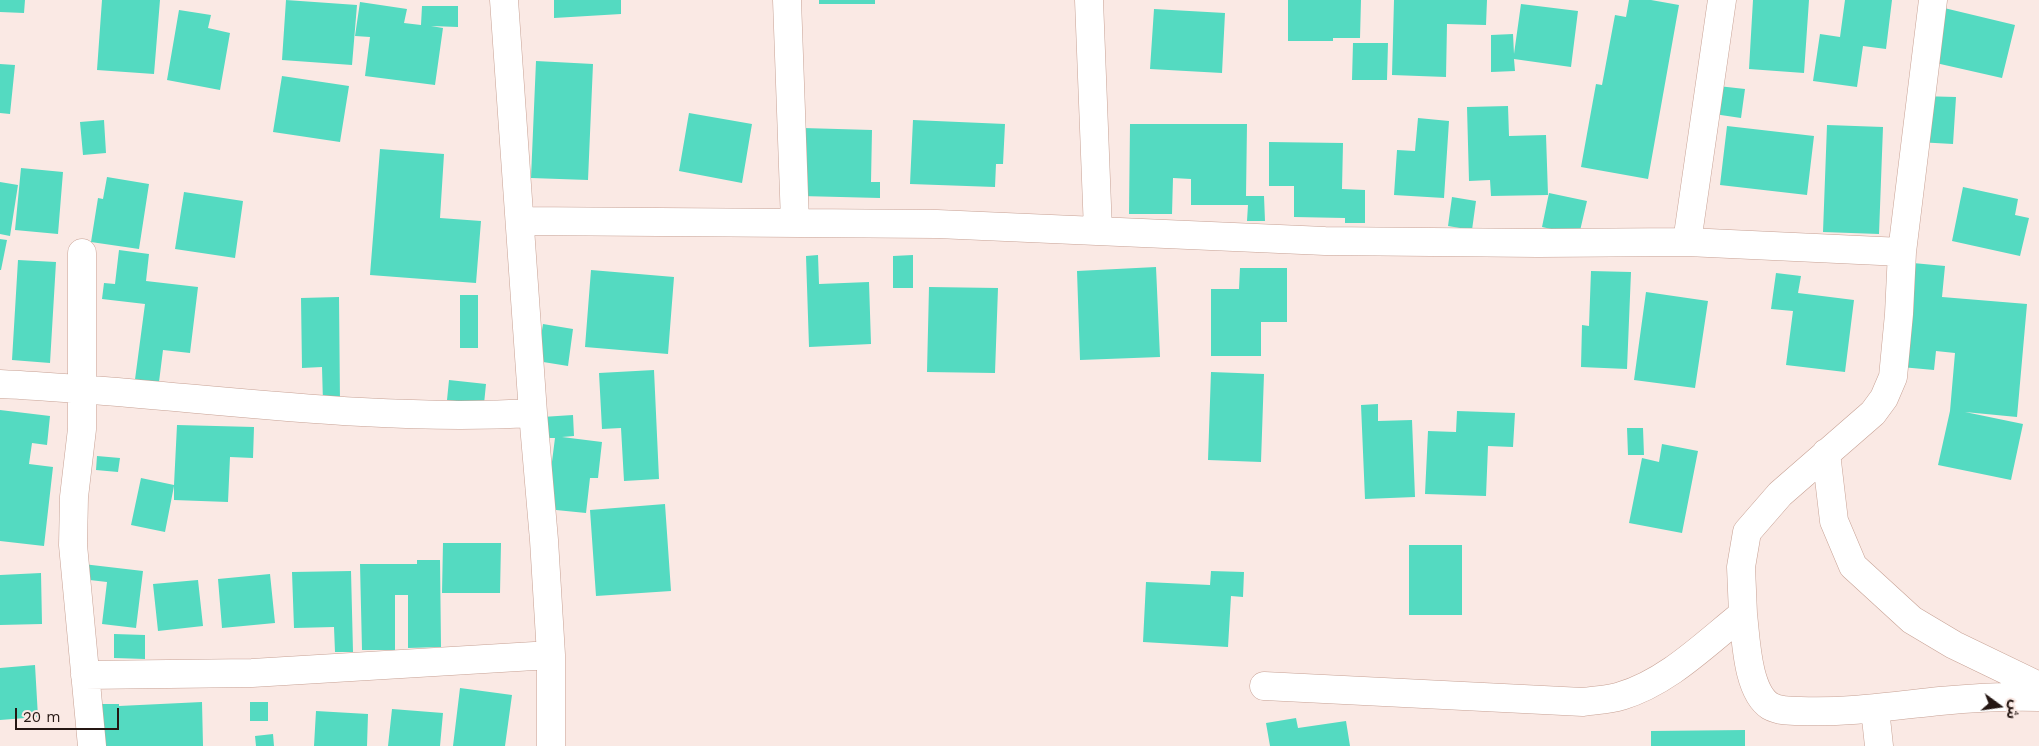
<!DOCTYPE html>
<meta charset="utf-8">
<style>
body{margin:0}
#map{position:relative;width:2039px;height:746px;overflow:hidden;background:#fae9e4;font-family:"Work Sans","Noto Sans Arabic",sans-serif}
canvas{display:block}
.north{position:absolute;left:1974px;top:681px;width:50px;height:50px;-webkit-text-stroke:4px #fae9e4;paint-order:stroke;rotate:104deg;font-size:14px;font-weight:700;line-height:20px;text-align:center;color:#251713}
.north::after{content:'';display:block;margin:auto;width:18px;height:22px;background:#251713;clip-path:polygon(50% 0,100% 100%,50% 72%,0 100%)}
.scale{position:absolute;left:15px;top:708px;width:104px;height:22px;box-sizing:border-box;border:2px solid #251713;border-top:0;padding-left:6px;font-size:15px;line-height:18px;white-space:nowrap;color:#251713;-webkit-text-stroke:4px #fae9e4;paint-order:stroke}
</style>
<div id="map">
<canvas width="2039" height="746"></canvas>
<div class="north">ش</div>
<div class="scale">20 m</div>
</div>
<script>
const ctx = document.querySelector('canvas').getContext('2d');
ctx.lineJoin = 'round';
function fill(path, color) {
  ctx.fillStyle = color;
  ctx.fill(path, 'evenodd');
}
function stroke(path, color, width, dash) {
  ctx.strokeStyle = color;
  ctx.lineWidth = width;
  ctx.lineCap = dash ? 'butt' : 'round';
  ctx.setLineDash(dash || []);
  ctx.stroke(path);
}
fill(new Path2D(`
 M0,0h25l-1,13 -24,-1z
 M102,0h58l-6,74 -57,-4z
 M286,0l71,5 -5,60 -70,-5z
 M554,0h67v14l-67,4z
 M819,0h56v4h-56z
 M1288,0h73l-1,38h-27v3h-45z
 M1394,0h93l-1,25 -39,-1 -1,53 -54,-2z
 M1629,0h22l28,5 -31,174 -67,-12 15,-83 6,1 13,-70 11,2z
 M1753,0h56l-5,73 -55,-4z
 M1845,0h47l-6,49 -23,-3 -6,41 -44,-6 7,-47 20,3z
 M360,2l47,7 -3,14 17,2 1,-19h36v21l-27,-1 12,2 -8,57 -70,-9 5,-39 -15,-1z
 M1521,4l57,7 -7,56 -57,-8 1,12 -24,1v-37l22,-1 1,20z
 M1940,7l75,18 -13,53 -75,-17z
 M1154,9l71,4 -3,60 -72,-4z
 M179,10l32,5 -3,13 22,5 -10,57 -53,-10z
 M1353,43h35l-1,37h-35z
 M536,61l57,3 -5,116 -57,-2z
 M0,64l15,1 -5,49 -10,-1z
 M282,76l67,10 -9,56 -67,-10z
 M1718,86l27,3 -4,29 -27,-4z
 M1919,96l37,1 -3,47 -36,-2z
 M1508,106l1,30 37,-1 2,60 -57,1 -1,-16 -21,1 -2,-74z
 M689,113l63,11 -10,59 -63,-12z
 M1418,118l31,3 -5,77 -50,-3 3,-45 18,1z
 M104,120l2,33 -23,2 -3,-33z
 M913,120l92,4 -2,40h-7l-1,23 -85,-3z
 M1130,124h117l-1,72h18l1,25h-18l1,-16h-57v-26l-18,-1 -1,36h-43z
 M1827,125l56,2 -4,107 -56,-2z
 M1727,126l87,10 -7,59 -87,-10z
 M803,128l69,2 -1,52h9v16l-79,-2z
 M1269,142l74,1 -1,46 23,1v33h-20v-5l-51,-1v-31h-25z
 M380,149l64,5 -4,64 41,3 -5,62 -106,-8z
 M21,168l42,4 -5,62 -43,-4z
 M107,177l42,7 -10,65 -48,-7 7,-44 5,1z
 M0,182l18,3 -8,51 -10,-2z
 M1963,187l55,12 -3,16 14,3 -9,38 -68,-15z
 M184,192l59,9 -8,57 -60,-9z
 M1549,193l38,8 -8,34 -37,-8z
 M1452,197l24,4 -4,29 -24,-4z
 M0,239l7,1 -6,30h-1z
 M119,250l30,4 -3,27 52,6 -8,66 -27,-3 -5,40 -24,-3 11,-83 -43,-5 2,-16 11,1z
 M818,255l1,29 50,-2 2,62 -62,3 -3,-91z
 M913,255v33h-20v-32z
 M18,260l38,2 -6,101 -38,-3z
 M1913,263l32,3 -3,31 85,7 -10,113 -52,-5 58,12 -12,56 -73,-15 12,-54 5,-58 -19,-2 -2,19 -33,-3z
 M1156,267l4,90 -80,3 -3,-89z
 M1240,268h47v54h-26v34h-50v-67h28z
 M591,270l83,7 -6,77 -83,-7z
 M1591,271l40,1 -4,97 -46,-2 1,-42 7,1z
 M1776,273l25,3 -3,17 56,7 -9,72 -59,-7 7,-54 -22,-2z
 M929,287l69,1 -3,85 -68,-1z
 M1646,292l62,9 -13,87 -61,-8z
 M460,295h18v53h-18z
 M339,297l1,106h-17l-1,-36 -20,1 -1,-70z
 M543,324l30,5 -5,37 -31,-5z
 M654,370l5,109 -35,2 -3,-53 -19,1 -3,-56z
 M1211,372l53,2 -3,88 -53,-2z
 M449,380l37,4 -2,20 -37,-4z
 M1378,404v17l34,-1 3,77 -50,2 -4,-94z
 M0,410l50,6 -3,29 -15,-2 -3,21 24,3 -9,79 -44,-5z
 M1457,411l58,2 -2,34 -25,-1 -2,50 -61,-2 3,-63 28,1z
 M573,415l1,21 -12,1 40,5 -4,36h-8l-4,35 -40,-4 9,-71h-11l-2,-21z
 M177,425l77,2 -1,31 -23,-1 -2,45 -54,-2v-14l-9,46 -34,-7 10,-47 33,7z
 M1627,428h16l1,27h-16z
 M1662,444l36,7 -16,82 -53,-10 13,-65 17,4z
 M97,456l23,2 -2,14 -22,-2z
 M665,504l6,87 -75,5 -6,-86z
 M443,543h58l-1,50h-58z
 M1409,545h53v70h-53z
 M417,560h23l1,87 -33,1v-53h-13v55h-33l-2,-86h57z
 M83,564l60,7 -7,57 -34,-4 5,-42 -26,-3z
 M351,571l2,81h-18l-1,-25 -40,1 -2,-56z
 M1211,571l33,1 -1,25 -12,-1 -3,51 -85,-5 3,-60 64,3z
 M41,573l1,51 -42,1v-50z
 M270,574l5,49 -53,5 -4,-49z
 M198,580l5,46 -45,5 -5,-47z
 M114,634l31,1v24l-31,-1z
 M35,665l3,52 -38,3v-52z
 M460,688l52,7 -7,51h-52z
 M202,702l1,44h-105l-1,-42h22v2z
 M250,702h18v19h-18z
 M392,709l51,4 -3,33h-52z
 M316,711l52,3 -1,32h-53z
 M1296,718l2,10 48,-7 4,25h-80l-4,-23z
 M1745,730v16h-94v-15z
 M273,734l1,12h-18l-1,-10z`), '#54dac1');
const street = new Path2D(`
 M504,0l29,413 11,127 7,115v91
 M787,0l8,222
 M1089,0l9,231
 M520,221l417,3 388,17 213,2 149,-1 215,10
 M1687,242l35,-242
 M82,253v176l-8,68 -1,48 19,201
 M0,384c177,8 355,39 533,29
 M1826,453l8,68 19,45 59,54 42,25 85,41
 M1743,614c3,25 4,77 27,92 9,5 20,5 30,5 47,2 93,-5 140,-10 33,-3 66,-5 99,-4
 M85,675l167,-2 299,-18
 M1264,686l319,16c12,-2 26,-2 38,-6 47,-14 84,-52 122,-82l-2,-47 6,-35 33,-38 93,-81 11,-15 9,-21 6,-63 3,-62 31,-252
 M1875,709l4,37`);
stroke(street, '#c7a194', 29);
stroke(street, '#fff', 28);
</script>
